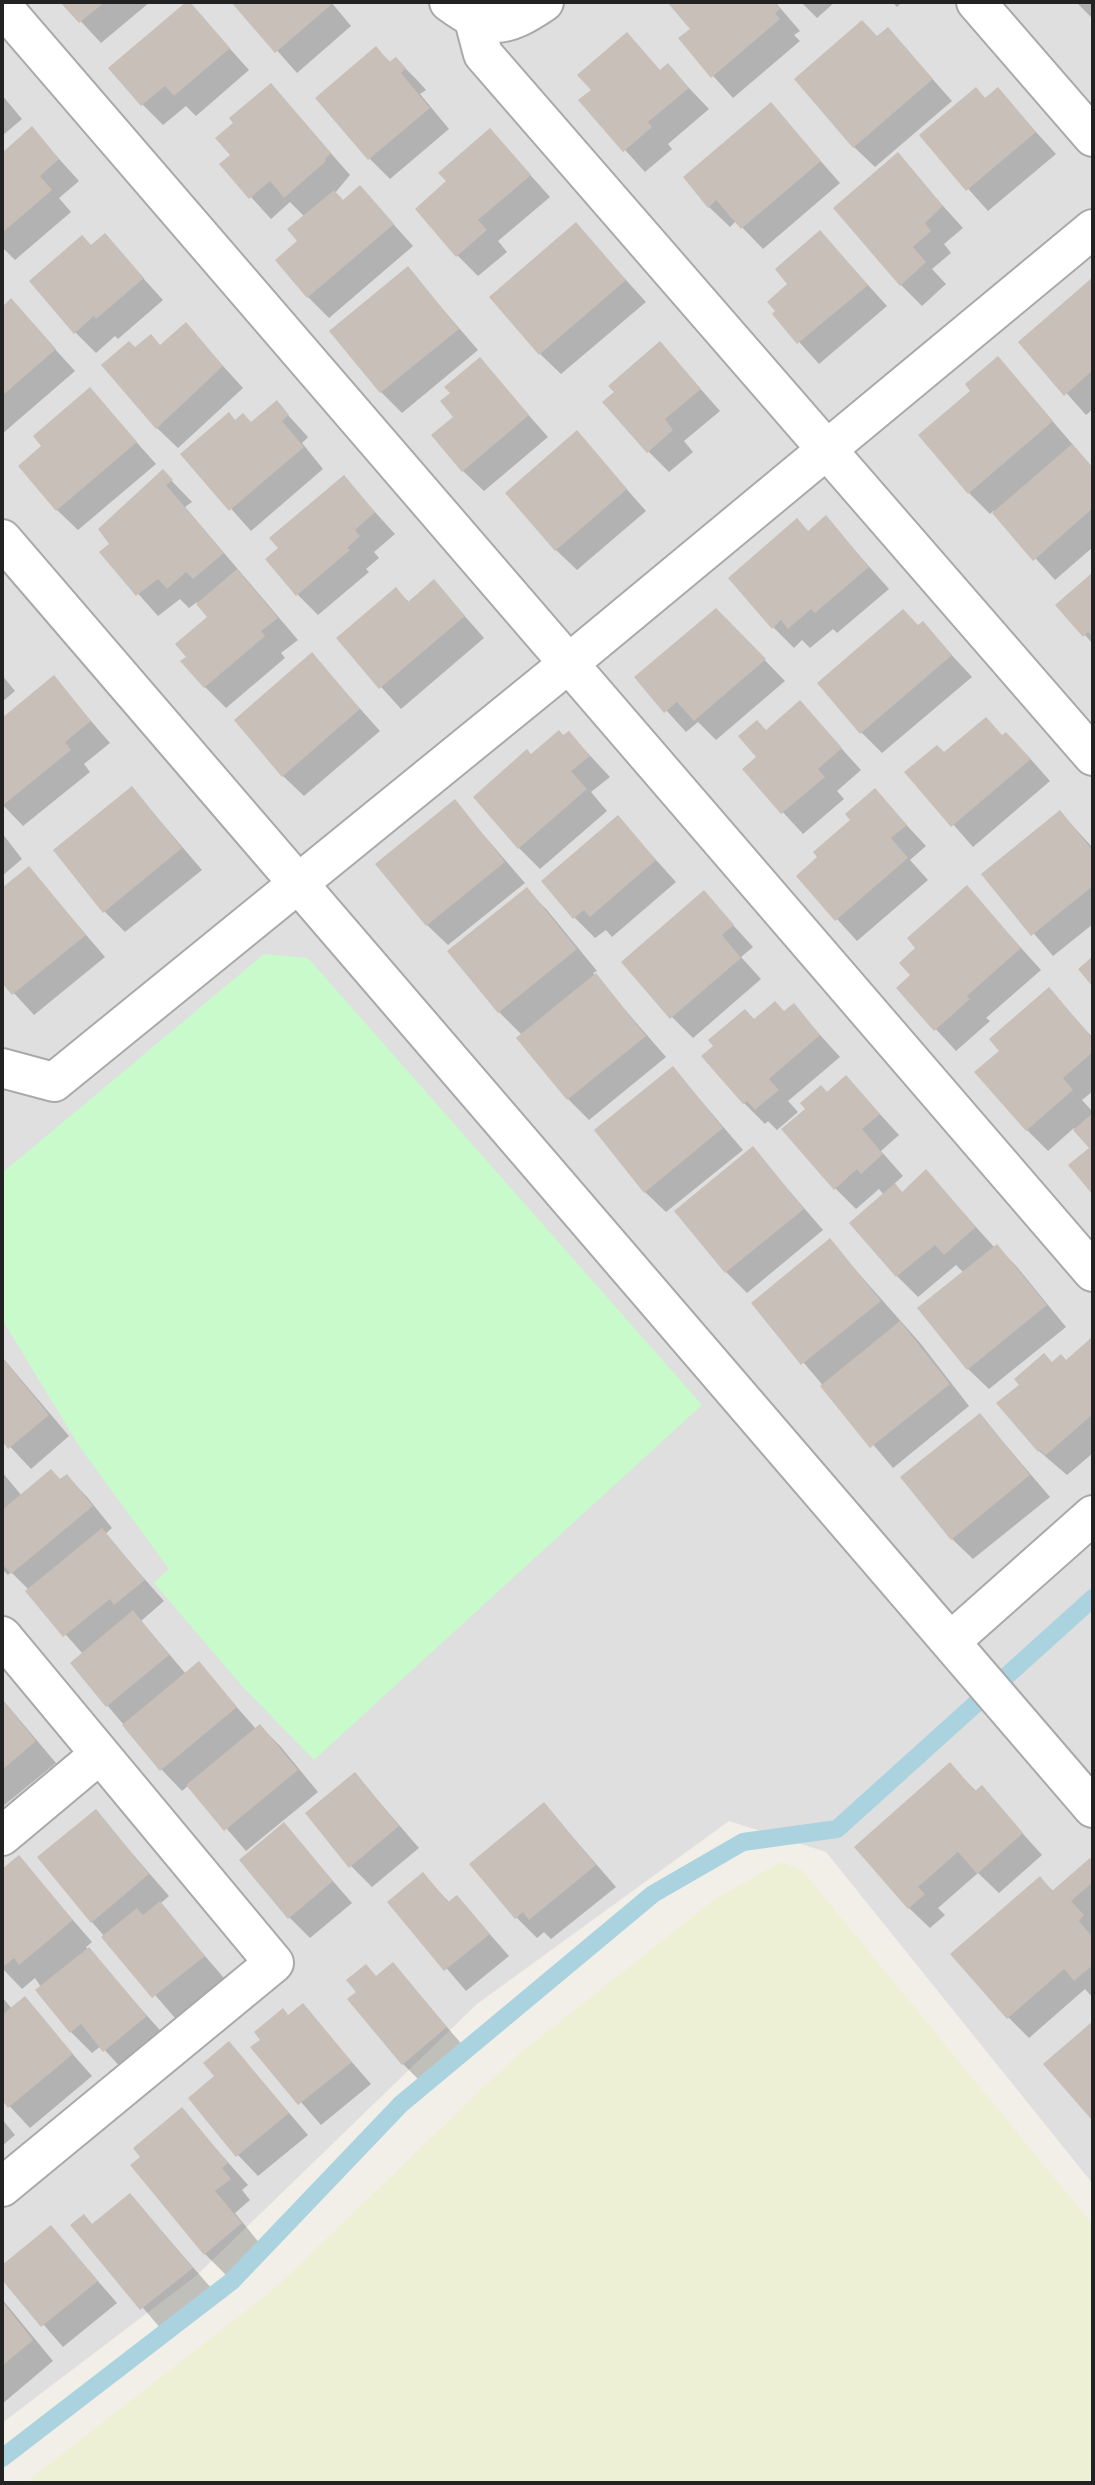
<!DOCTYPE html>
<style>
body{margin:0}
#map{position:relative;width:1095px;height:2485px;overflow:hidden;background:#f2efe9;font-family:"IBM Plex Sans",sans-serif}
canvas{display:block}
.frame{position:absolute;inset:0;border:4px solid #222;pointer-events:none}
</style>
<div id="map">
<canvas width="1095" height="2485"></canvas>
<div class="frame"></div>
</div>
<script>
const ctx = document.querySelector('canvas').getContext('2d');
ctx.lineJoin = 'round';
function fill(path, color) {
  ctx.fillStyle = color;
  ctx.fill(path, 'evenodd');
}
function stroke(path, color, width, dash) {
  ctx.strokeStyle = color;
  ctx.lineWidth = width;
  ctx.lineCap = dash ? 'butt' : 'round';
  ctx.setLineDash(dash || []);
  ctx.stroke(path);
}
fill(new Path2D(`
 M2,2h1091v2182l-267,-332 -97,-31 -252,183 -281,272 -194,147z`), '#e0dfdf');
fill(new Path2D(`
 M781,1862l21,8 291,355v251l-9,7h-1059l250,-195 240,-231 200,-158z`), '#eef0d5');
fill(new Path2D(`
 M264,954l44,4 394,447 -388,355 -72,-74 -88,-103 15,-14 -90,-123 -77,-127v-146z`), '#c8facc');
fill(new Path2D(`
 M63,2h87l-49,41z
 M188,2l61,68 -53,46 -10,-10 -23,19 -21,-21z
 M234,2h97l20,24 -54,47z
 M669,2h106l25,29 -6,4 6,6 -67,57 -53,-59 12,-10z
 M801,2h34l-18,16z
 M892,2h10l-5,5z
 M1076,2h17v17z
 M888,29l64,72 -77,66 -21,-20 24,-109z
 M376,48l15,15 5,-4 21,21 9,10 -6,4 29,35 -59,50 -20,-20z
 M668,66l41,43 -41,35 4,5 -27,23 -64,-71 80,-30z
 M271,85l79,90 -15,18 9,9 16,-15 53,59 -84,72 -21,-21 -9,-55 6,-25 -15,-15 -19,17 -50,-55 11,-9z
 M998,90l58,64 -68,57 -67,-75z
 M2,95l20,24 -20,17z
 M771,105l69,78 -77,66 -27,-28 -6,6 -21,-20z
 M32,129l47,52 -20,17 12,14 -56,48 -13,-13v-90z
 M490,130l60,67 -52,44 9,11 -29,24 -21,-21 -8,-74z
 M897,155l66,73 -19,16 7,9 -19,16 14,15 -24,22 -21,-21z
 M576,225l70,77 -85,72 -21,-20z
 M820,232l67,74 -68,58 -45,-50z
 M105,236l58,64 -45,39 -3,-3 -19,17 -21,-21 17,-85z
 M408,269l70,81 -76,63 -21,-21z
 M1093,279v130l-7,6 -65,-73z
 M11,301l64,70 -73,63v-125z
 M186,325l57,63 -65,60 -21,-20 -22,-78 26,-4z
 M660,343l60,68 -36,30 9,11 -24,20 -21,-21 -31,-59z
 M998,358l95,110v79l-38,33 -62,-69 -3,3 -21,-21 -48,-57 52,-45z
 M479,359l69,78 -64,54 -21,-20 -11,-78z
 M90,390l66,74 -78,66 -21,-20 -13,-64z
 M277,403l31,34 -6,6 21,26 -72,62 -69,-77 53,-33 17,3z
 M577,433l69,78 -69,59 -21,-20z
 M163,472l29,30 -7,5 113,133 -17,13 4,5 -59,50 -21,-21 -17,-30 21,-39 -12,-16 -8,6 -9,-9 -22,17 -57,-64 11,-8z
 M344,478l51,56 -21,18 5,6 -13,11 3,3 -51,43 -20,-20 -17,-47z
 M826,518l63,71 -52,44 -4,-4 -23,19 -8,-8 -8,8 -21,-21 36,-95z
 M1093,574v70l-35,-39z
 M434,581l50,57 -83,71 -63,-70 58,-49 14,13z
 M716,610l69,71 -69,59 -18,-18 -12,10 -49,-54z
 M923,624l49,53 -90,76 -21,-21z
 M312,655l68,76 -76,65 -21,-20z
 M2,675l13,16 -13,11z
 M54,678l56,65 -26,21 6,8 -67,54 -21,-22v-84z
 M800,703l61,67 -24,21 7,8 -41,35 -59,-64 15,-13 8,-25z
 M569,733l41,44 -19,15 16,19 -67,58 -21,-21 12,-92z
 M944,755h83l23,26 -77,66 -66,-75z
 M132,788l70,82 -77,62 -21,-21z
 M875,791l51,55 -16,14 18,20 -71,61 -59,-65 22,-18z
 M455,802l70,81 -77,62 -21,-20z
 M1060,812l33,36v76l-40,32 -70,-82z
 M618,818l58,64 -64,55 -6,-7 -11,8 -21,-21z
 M2,833l20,26 -20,17z
 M29,868l76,89 -71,58 -32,-35v-90z
 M967,888l74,82 -55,48 4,3 -34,30 -58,-63 15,-13 5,-27z
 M526,889l21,21 50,61 -4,2 73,84 -77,63 -21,-21 -46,-64 -23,-23z
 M704,893l49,54 -12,10 20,22 -68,59 -21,-21z
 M1048,989l45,49v53l-11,9 11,12v80l-23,-26 21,-17 -17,-21 -26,23 -21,-21 -25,-79z
 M794,1006l46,51 -52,44 10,11 -21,18 -9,-9 -3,3 -21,-21 11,-82 30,-8z
 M673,1068l70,82 -77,62 -21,-20z
 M846,1077l53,58 -18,16 22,25 -9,8 9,9 23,-21 69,76 2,-2 20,21 49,60 -77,62 -21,-20 -4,-96 -8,-8 -38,32 -21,-21 -13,-81 -5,-6 -23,20 -21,-21 -8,-94z
 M753,1149l70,81 -76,63 -21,-21z
 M830,1241l91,103 48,62 -76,62 -140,-165z
 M1091,1340l2,113 -26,22 -28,-24 -17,-66 30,-21 14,-3z
 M2,1357l67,79 -38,33 -29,-31z
 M980,1415l70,82 -77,62 -21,-20z
 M2,1472l20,24 45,-20 20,21 25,31 -7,6 59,67 -23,20 45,53 13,-10 57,65 4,-3 21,21 37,45 -72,59 -57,-66 -7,6 -20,-21 -55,-65 -24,-51 -56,-63 2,-1 -18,-18 -3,3 -6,-6z
 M2,1699l54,64 -54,44z
 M950,1765l27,27 5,-4 60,67 -43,38 -21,-20 -40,35 7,7 -15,13 -21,-20z
 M355,1774l64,74 -47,39 -21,-21z
 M544,1804l72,83 -65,52 -7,-7 -7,6 -21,-21z
 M96,1812l73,84 -9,8 64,74 -49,40 -83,-96z
 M284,1825l68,78 -42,35 -21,-21z
 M19,1858l73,84 -6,5 80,90 -41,35 -24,-26 -9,7 -21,-21 -36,-54 -13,11 -20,-21v-96z
 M1090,1861l3,3v134l-8,-9 -56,49 -21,-21 32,-139 14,14z
 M423,1875l27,28 7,-6 52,59 -43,35 -76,-89z
 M393,1965l73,84 -42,36 -21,-21 -26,-86z
 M2,1997l10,12 12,-10 68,77 -62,52 -28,-30z
 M303,2006l68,78 -50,41 -68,-78z
 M229,2043l79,92 -50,41 -20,-21z
 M181,2109l67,76 -6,5 8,10 -15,13 26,32 -35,30 -21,-21 -63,-97z
 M2,2119l13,16 -13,11z
 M130,2195l82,94 -50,41 -89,-104h20z
 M51,2227l66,76 -54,44 -61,-70v-10z
 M2,2299l51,62 -51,43z`), '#0003');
stroke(new Path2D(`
 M2,2458l230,-177 169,-177 252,-210 90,-52 94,-13 256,-231`), '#aad3df', 18);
fill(new Path2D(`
 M60,2h45l-26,21z
 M186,2h4l40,46 -56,48 -9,-10 -24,20 -33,-38z
 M231,2h99l2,2 -57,49z
 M667,2h107l6,7 -5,4 5,6 -69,59 -33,-40 12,-9z
 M862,20l15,16 11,-9 45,52 -80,69 -59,-69z
 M627,32l33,38 8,-7 21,25 -41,34 4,5 -29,25 -45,-52 13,-10 -14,-15z
 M376,46l13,16 7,-5 10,11 -5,5 29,35 -62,52 -53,-62z
 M271,83l60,70 -6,6 1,2 -42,37 -14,-17 -21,18 -30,-35 11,-9 -15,-17 18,-15 -4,-5z
 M976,87l9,11 13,-11 38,45 -70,59 -47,-56z
 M771,102l50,59 -80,68 -25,-29 -8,8 -25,-31z
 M32,126l27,33 -19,17 12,14 -50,43v-80z
 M490,128l41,47 -53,45 9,10 -31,27 -41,-48 31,-28 -8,-8z
 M898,152l45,54 -18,17 6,8 -18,16 13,15 -26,24 -67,-78z
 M360,185l34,39 -87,74 -32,-38 22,-19 -10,-12 47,-39 9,10z
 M576,222l50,58 -87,75 -50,-58z
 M820,230l48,55 -71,59 -25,-30 3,-3 -8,-9 20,-18 -12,-15z
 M105,233l39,45 -48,41 -2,-3 -20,18 -45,-53 53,-46 9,10z
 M408,266l51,63 -79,64 -51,-62z
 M1093,277v93l-29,26 -46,-54z
 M11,298l45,51 -54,47v-89z
 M186,322l37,44 -67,63 -55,-64 28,-24 6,6 16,-13 9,11z
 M660,341l41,48 -36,30 8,11 -26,23 -45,-51 12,-10 -6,-6z
 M998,356l55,65 -85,73 -50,-59 52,-44 -5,-7z
 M480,357l49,58 -67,57 -31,-37 22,-18 -13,-16 10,-8 -6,-6z
 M90,387l47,55 -81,69 -38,-45 23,-20 -8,-10z
 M277,400l12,15 -7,6 22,26 -75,64 -49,-57 49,-42 6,8 8,-7 8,9z
 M577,430l50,59 -72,62 -50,-58z
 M1072,444l21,24v40l-60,53 -41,-48z
 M163,469l10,11 -7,5 58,68 -31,26 -7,-7 -19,17 -9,-10 -22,17 -37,-44 10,-8 -11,-15z
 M344,475l31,37 -20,18 5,6 -13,12 3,2 -54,46 -31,-37 13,-11 -9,-10z
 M826,515l43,52 -54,46 -4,-4 -23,20 -7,-9 -9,9 -44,-51 69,-60 11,13z
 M237,569l41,49 -17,13 4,5 -61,52 -24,-27 6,-4 -11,-13 32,-27 -11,-13z
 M1093,572v65l-5,-5 -5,5 -28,-32z
 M434,579l31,37 -86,73 -43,-51 60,-51 12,15z
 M716,608l50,51 -72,62 -17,-19 -13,11 -30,-36z
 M903,609l15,16 5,-4 29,34 -92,79 -43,-51z
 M312,652l48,57 -78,68 -48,-57z
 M54,675l37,46 -26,21 6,8 -69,56v-88z
 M800,700l42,48 -24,21 7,8 -44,37 -39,-45 14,-12 -18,-21 19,-16 9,10z
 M986,717l16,18 4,-3 25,27 -80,68 -47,-55 33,-27 7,7z
 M559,730l4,5 6,-4 21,25 -19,15 16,18 -69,60 -45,-52 54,-48 4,5z
 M132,786l50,62 -79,65 -50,-63z
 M875,788l32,37 -16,13 17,20 -73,63 -39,-45 21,-19 -4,-5 37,-32 -5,-6z
 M455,799l50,63 -79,64 -51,-62z
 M1060,810l33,41v35l-62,50 -50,-62z
 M618,815l38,45 -66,57 -6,-7 -11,9 -32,-38z
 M29,866l57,69 -74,60 -10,-12v-95z
 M967,885l54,63 -54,48 3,3 -36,32 -38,-43 14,-13 -11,-12 16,-15 -8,-10z
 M527,887l50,62 -79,64 -51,-62z
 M704,890l30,35 -12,10 19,23 -71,61 -49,-57z
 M1093,956v31l-15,-18z
 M596,973l50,63 -79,64 -51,-62z
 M1049,987l44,52v13l-30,26 10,12 -47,41 -52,-59 25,-21 -10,-12z
 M775,1001l9,10 10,-8 26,32 -51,44 10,11 -24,20 -8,-9 -4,3 -42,-48 12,-10 -5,-6 37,-31 9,10z
 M673,1066l50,62 -79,65 -50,-63z
 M846,1075l34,39 -18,15 21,25 -22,20 -4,-5 -23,21 -53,-61 24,-20 -5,-6 21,-18 6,7z
 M1093,1113v82l-25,-30 21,-17 -16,-18z
 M753,1146l51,63 -79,64 -51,-62z
 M926,1169l50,58 -32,28 -9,-10 -39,32 -47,-54 46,-40 7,9z
 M830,1238l51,63 -80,64 -50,-62z
 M997,1244l50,61 -80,65 -50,-62z
 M900,1321l50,63 -80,64 -50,-62z
 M1091,1338l2,76 -48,42 -5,-6 -2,2 -42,-49 23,-18 -5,-6 30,-26 8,9 9,-8 5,6z
 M2,1357l47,58 -41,34 -6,-8z
 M980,1413l50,62 -79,65 -51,-63z
 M51,1469l9,10 7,-5 26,32 -82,68 -9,-11v-53z
 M102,1528l43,52 -31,25 -4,-6 -47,38 -38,-46z
 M133,1610l36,45 -63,52 -36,-44z
 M199,1661l38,46 -77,64 -38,-46z
 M2,1699l34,42 -34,29z
 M260,1724l38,46 -74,61 -38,-46z
 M950,1762l25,29 7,-6 41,48 -46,41 -19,-22 -40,35 7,7 -17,15 -54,-62z
 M355,1772l44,54 -50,42 -44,-55z
 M544,1802l52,63 -67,55 -6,-8 -8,7 -46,-55z
 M96,1809l53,65 -58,49 -54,-66z
 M284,1822l49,59 -45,38 -49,-59z
 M19,1855l54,65 -54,45 -5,-7 -12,10v-99z
 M1090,1858l3,5v19l-22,19 13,14 -5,6 14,17v27l-19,16 -10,-12 -57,50 -57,-65 90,-78 12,15z
 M423,1872l25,30 9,-7 33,39 -46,37 -57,-69z
 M160,1901l45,55 -53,42 -51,-61 36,-29 6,7z
 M89,1947l58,69 -44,36 -22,-28 -11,9 -35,-43z
 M393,1962l54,65 -45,38 -55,-66 9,-7 -10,-12 20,-16 10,12z
 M25,1996l48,58 -65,54 -6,-8v-85z
 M303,2003l49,59 -54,43 -48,-58 10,-7 -6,-8 29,-24 5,7z
 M1093,2021v97l-2,1 -48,-55z
 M229,2041l60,72 -53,44 -48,-59 26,-22 -11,-13z
 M182,2107l46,56 -6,5 9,11 -16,12 27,32 -38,32 -74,-90 10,-8 -7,-9z
 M130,2193l63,75 -53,42 -70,-85 14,-11 8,10z
 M51,2225l47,56 -57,46 -39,-47v-15z
 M2,2301l31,39 -31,26z`), '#c7bfb8');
const minor = new Path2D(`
 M449,2c39,29 55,27 95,0
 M976,2l117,135
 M2,6l1091,1266
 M474,20l9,34 610,702
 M2,539l1091,1269
 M2,1068l52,14 514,-418 525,-435
 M2,1636l272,327 -272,224
 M950,1642l143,-127
 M2,1836l98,-82`);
stroke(minor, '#a9a9a9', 42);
stroke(minor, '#fff', 38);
</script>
